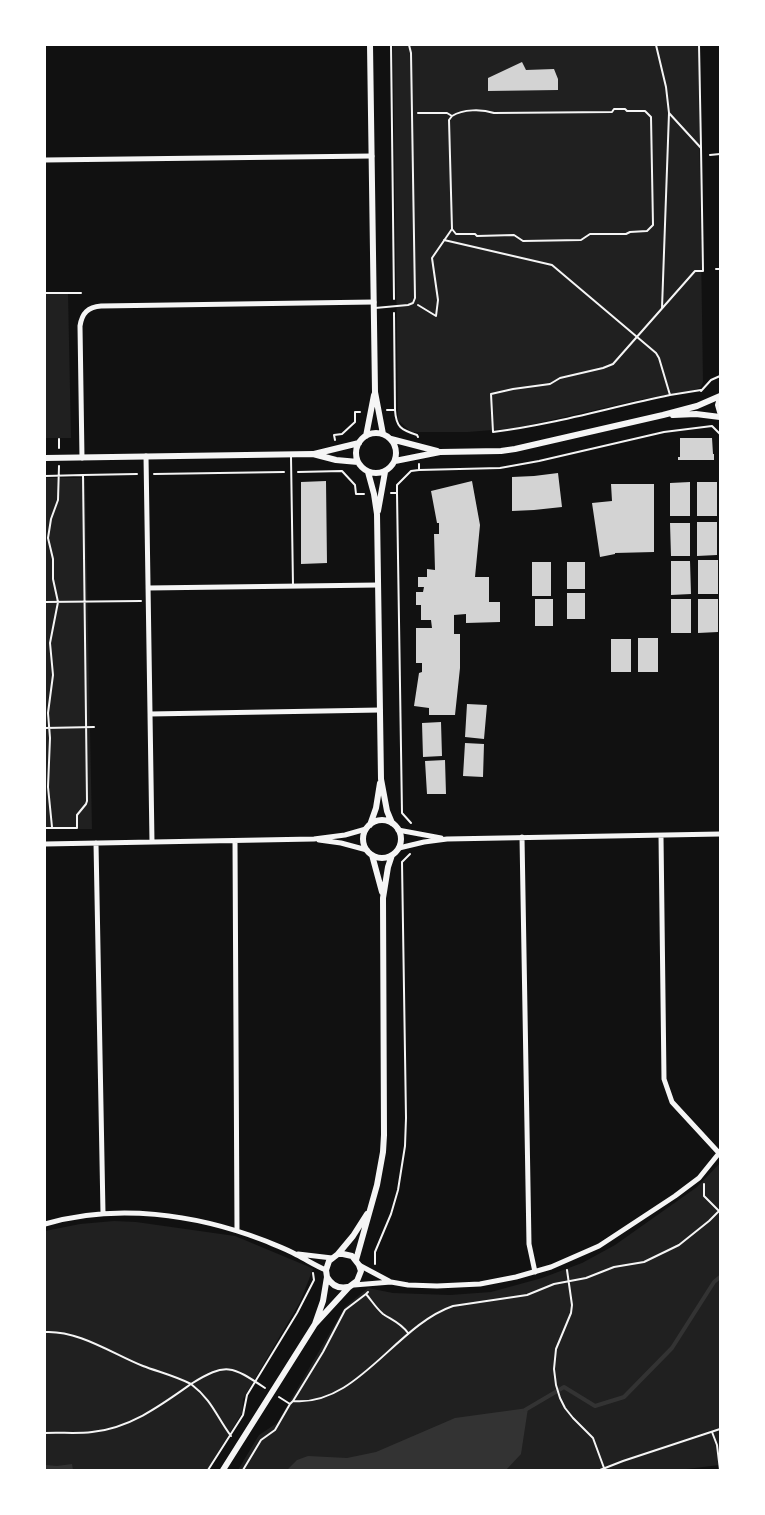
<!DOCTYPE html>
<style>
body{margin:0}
#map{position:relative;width:765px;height:1515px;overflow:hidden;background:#111;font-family:Jost,sans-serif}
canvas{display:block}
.frame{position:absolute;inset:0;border:46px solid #fff;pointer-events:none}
</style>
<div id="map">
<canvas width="765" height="1515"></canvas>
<div class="frame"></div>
</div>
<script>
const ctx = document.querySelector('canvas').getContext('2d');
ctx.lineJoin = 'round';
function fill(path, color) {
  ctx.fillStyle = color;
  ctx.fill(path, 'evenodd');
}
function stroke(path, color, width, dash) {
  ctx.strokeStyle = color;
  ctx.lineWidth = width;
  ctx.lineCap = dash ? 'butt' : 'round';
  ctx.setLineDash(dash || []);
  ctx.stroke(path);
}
fill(new Path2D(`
 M393,45h305l5,337 -2,5 -6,3 -52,9 -127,29 -48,4h-57l-13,-12z
 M68,293l3,145h-26v-144z
 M45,478h40l7,351h-47z
 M720,1163v302l-42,5h-440l21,-35 18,-12 68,-116 23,-19 25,5 57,2 41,-3 51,-14 40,-15 33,-18 82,-58z
 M114,1221l22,1 99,14 72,30 6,3 -13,33 -57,97 -1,14 -35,57h-162v-239l35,-7z`), '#202020');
fill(new Path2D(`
 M528,1408l-7,46 -15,16h-219l10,-10 11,-4 39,2 29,-6 79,-34z
 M72,1464l1,6h-28v-5l12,1z`), '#333');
stroke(new Path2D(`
 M525,1410l39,-23 31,19 29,-9 48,-49 42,-66 6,-5`), '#333', 4);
fill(new Path2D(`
 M522,62l4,8 28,-1 4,10v11l-70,1v-13z
 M680,438h32l1,16h1v6h-36v-3h2z
 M558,473l4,34 -28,3 -22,1v-34l22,-1z
 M326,481l1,82 -26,1v-82z
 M472,481l8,44 -5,52h14v25h11v20l-34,1v-9l-12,1v19h6v34l-5,47h-26v-7l-15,-2 5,-33 3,-1v-9h-6v-35h16l-1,-8h-10v-15h-5v-13h7l1,-5h-6v-10h9v-8l8,1 -1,-36h5v-11h-2l-6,-32z
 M690,482v34h-20v-33z
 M697,482h20v34h-20z
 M611,484h43v68l-39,1v1l-15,3 -8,-54 20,-2z
 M697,522h20v33l-20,1z
 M670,523h20v33h-19z
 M698,560h20v34h-20z
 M671,561h19l1,33 -20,1z
 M532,562h19v34h-19z
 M567,562h18v27h-18z
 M567,593h18v26h-18z
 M535,599h18v27h-18z
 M671,599h20v34h-20z
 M698,599h20v33l-20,1z
 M638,638h20v34h-20z
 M611,639h20v33h-20z
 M467,704l20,1 -3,34 -19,-2z
 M441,722l1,34 -19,1 -1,-34z
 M465,743l19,1 -1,33 -20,-1z
 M445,760l1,34h-19l-2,-33z`), '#d3d3d3');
stroke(new Path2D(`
 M391,45l3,254
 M656,45l10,42 3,26 -7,195
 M418,113h29l5,3 -3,4 3,109 -20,29 6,42 -2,16 -18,-11
 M669,113l32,35 -2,-103
 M452,229l4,5h19l2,2 37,-1 9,6 58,-1 9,-6h36l4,-2 17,-1 6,-6 -2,-108 -6,-6h-18l-2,-2h-11l-2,3 -118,1c-12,-4 -31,-4 -42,3
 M444,240l108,25 104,88 3,5 11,37 31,-5
 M45,293h36
 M394,313l1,97
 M701,391l10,-11 9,-4
 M670,395c-59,12 -118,30 -177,37l-2,-38 22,-5 37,-5 10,-6 43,-10 10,-4 82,-93h8l-2,-123
 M387,410h8c1,17 6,20 22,25l1,2
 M59,439v9
 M335,440l-1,-5 8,-1 13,-12v-10h5
 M419,470l81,-2 39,-7 125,-29 48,-6 8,8
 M298,472l44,-1 13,14 1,9h8
 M154,474l130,-2
 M83,475l54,-1
 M45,476l38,-1 4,326 -1,3 -9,11v13h-32
 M391,493h6v-8l14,-14 8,-1v-6
 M397,493l5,320 9,10
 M45,602l96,-1
 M45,728l49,-1
 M52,827l-4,-40 2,-49 -2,-25 5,-38 -3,-32 8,-41 -5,-23v-20l-5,-21 3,-19 7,-19 1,-34
 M704,1184v12l15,15
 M375,1264v-12l16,-38 7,-24 7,-44 1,-28 -4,-256 8,-8
 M567,1270l5,35 -1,8 -15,36 -2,20 2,16 4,13 5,10 8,10 20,20 11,30
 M368,1292l-2,2c6,7 10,14 17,20 9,6 18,9 25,19
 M45,1332c33,-2 68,22 98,34 16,6 32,10 48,18 35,-22 41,-18 74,4
 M279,1397l11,7 3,-3c64,6 102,-75 160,-95l74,-11 27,-11 32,-6 28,-11 30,-5 35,-17 30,-24 11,-11
 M293,1401l30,-49 22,-42 21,-16
 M712,1432l5,13 3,25
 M45,1433c15,-1 31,1 47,-1 38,-4 68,-26 99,-48 22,17 25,32 40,52
 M208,1470l35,-55 4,-20 50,-82 17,-33 -1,-7
 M243,1470l18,-30 14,-10 15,-26
 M600,1470l23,-9 97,-32`), '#f5f5f5', 2);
stroke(new Path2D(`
 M710,155l10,-1
 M716,269h4
 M375,308l33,-3 5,-2 2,-5 -4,-245 -2,-8
 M291,457l2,129`), '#f5f5f5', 2);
stroke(new Path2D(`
 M45,160l327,-4
 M146,456l6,386
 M82,458l-2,-132c2,-13 8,-19 21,-20l273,-4
 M148,588l230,-3
 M150,714l230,-4
 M398,830l43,8
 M661,836l3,243 8,23 47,51
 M522,837l7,407 6,28
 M319,840l22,3 26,7
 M235,841l2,390
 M96,843l7,370
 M45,844l269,-5 31,-4 21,-6
 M399,848l25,-6 23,-3 273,-5
 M45,1224c71,-21 150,-10 218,16 12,5 24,9 34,15 10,5 19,11 29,15
 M298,1254l34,4
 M359,1265l30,16
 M354,1285l37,-3 17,3 29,1 43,-2 36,-7 35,-10 48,-21 76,-50 24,-18 21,-26`), '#f5f5f5', 5);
stroke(new Path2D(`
 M370,45l5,347 8,42
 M720,398l-2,7 2,7
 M673,415l23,-1 24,3
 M356 453a20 20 0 1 1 40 0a20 20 0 1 1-40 0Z
 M366,436l8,-41
 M391,439l46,12
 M314,454l45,-11
 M45,458l268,-4 23,6 22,2
 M395,461l45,-9 61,-1 14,-2 148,-34 34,-9 23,-10
 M368,472l6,22 3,20 4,265 6,32 5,12
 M378,511l7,-39
 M363 839a19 19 0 1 1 38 0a19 19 0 1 1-38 0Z
 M370,825l6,-17 4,-25
 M372,855l10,37
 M338,1254l15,-18 14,-22
 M356,1260l21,-75 6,-33 1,-17 -1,-237 5,-31 4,-12
 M327,1277c5,9 12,12 21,10
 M223,1470l92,-146 34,-37 8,-6 4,-10 -2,-6 -7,-9 -9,-2h-5l-9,7 -3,9 1,7 -4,24 -8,23`), '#f5f5f5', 6);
</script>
